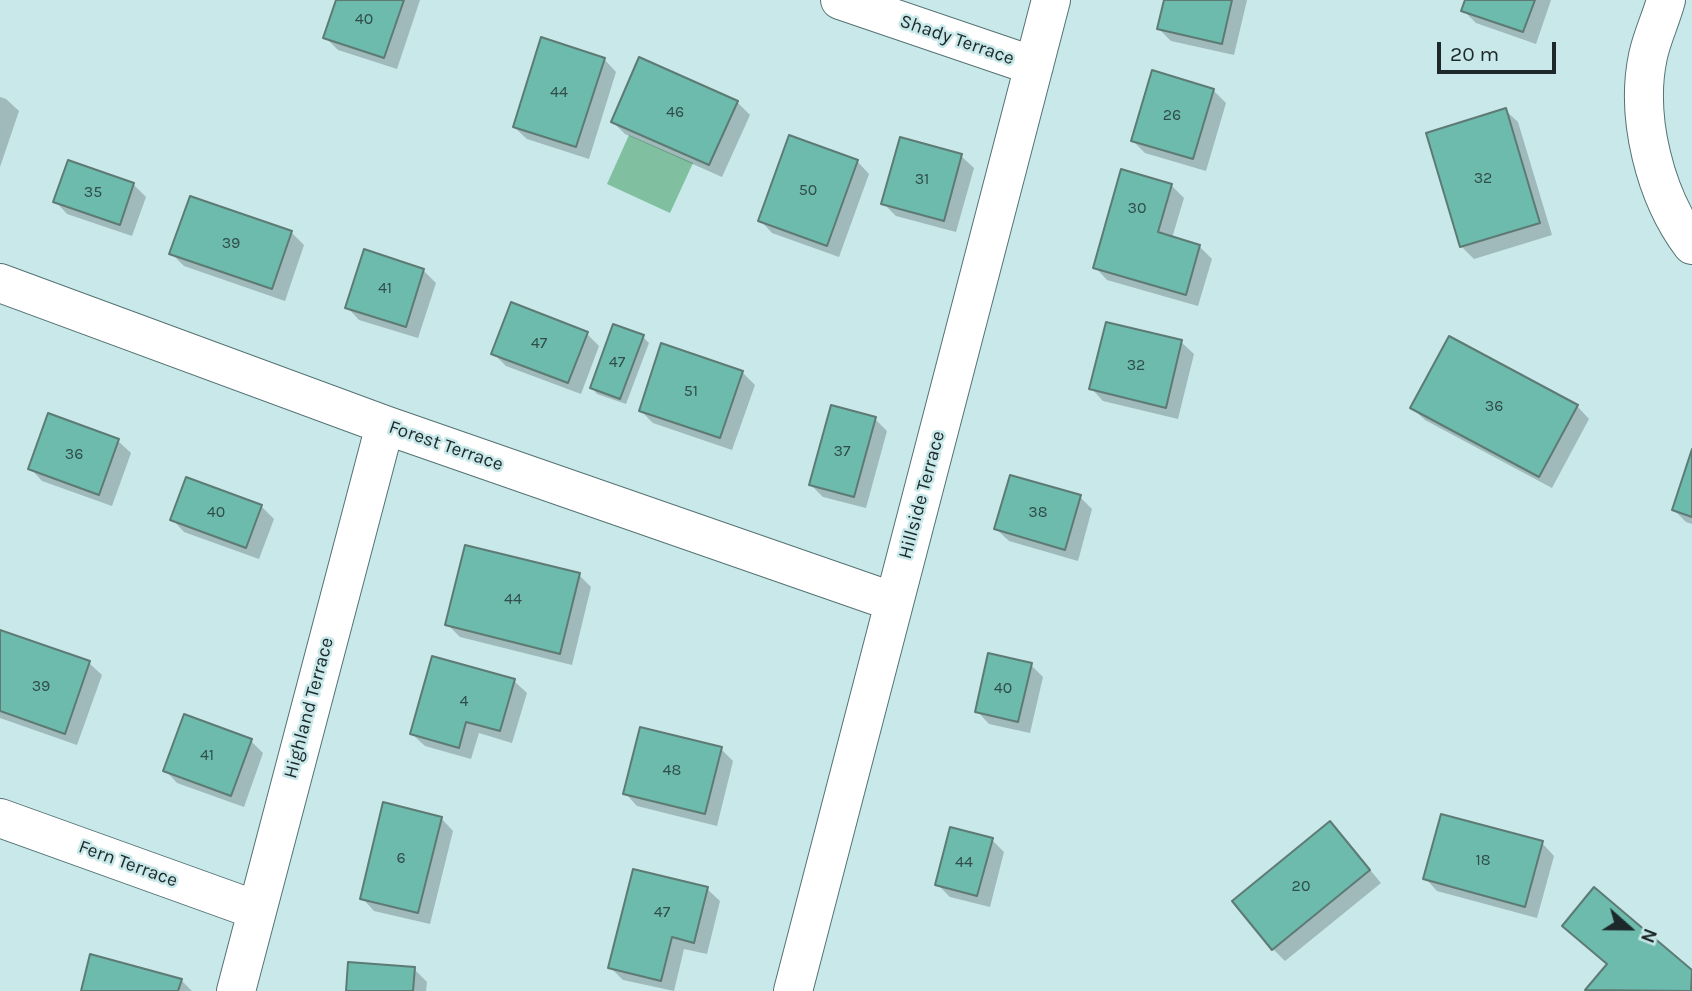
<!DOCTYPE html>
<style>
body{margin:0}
#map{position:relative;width:1692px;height:991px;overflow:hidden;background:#c8e8e9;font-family:Karla,sans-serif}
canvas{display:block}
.north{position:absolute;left:1594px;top:893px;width:70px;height:70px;-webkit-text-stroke:5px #c8e8e9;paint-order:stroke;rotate:111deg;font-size:19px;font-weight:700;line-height:28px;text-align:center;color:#1c2829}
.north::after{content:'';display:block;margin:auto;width:24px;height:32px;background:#1c2829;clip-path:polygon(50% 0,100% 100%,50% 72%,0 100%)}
.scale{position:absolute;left:1437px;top:42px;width:119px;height:32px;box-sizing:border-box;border:4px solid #1c2829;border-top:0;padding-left:9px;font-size:21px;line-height:24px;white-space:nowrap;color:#1c2829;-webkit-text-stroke:5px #c8e8e9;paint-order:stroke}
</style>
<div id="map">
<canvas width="1692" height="991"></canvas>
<div class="north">N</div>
<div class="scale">20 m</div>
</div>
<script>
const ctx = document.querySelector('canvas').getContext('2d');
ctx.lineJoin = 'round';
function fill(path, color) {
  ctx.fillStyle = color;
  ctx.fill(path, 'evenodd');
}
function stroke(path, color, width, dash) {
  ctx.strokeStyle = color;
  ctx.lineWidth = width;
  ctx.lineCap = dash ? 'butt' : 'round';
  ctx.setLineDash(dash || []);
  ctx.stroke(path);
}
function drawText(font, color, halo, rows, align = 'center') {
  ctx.font = font + ' Karla,sans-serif';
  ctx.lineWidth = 5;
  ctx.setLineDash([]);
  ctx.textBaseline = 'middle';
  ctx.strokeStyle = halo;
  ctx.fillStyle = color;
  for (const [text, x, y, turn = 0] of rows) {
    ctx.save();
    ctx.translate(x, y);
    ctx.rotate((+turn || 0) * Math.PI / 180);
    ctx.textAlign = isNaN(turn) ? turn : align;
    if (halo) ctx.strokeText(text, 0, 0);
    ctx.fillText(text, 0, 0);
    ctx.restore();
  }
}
fill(new Path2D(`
 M629,135l64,28 -23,50 -63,-29z`), '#80c0a0');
fill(new Path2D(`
 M338,0h82l-23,69 -59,-19 -13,-13z
 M1165,0h82l-13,55 -63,-14 -12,-12z
 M1467,0h84l-15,44 -60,-21 -13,-13z
 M604,59l12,13 -27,87 -62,-20 -13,-12z
 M640,59l97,43 13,13 -28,62 -97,-43 -12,-12z
 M1213,90l13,13 -20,68 -61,-18 -12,-12z
 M0,97l6,2 13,12 -19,56z
 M1505,110l13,12 34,113 -78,24 -13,-13z
 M961,156l13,12 -18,64 -60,-16 -13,-13z
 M857,161l12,13 -30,83 -67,-24 -12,-13z
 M133,184l13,13 -14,39 -65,-22 -12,-13z
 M1171,185l13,13 -12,40 27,8 13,13 -14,47 -91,-26 -12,-13z
 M191,198l101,35 12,12 -19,56 -101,-35 -13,-13z
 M423,270l13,13 -18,55 -59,-18 -12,-13z
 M587,334l12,12 -18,48 -75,-28 -13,-13z
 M643,337l6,6 -23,61 -29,-10 -5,-6z
 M1181,342l13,12 -16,65 -75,-18 -12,-13z
 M742,372l13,13 -23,65 -79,-27 -13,-13z
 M1577,406l12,13 -37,69 -127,-68 -13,-12z
 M875,419l12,12 -21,77 -43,-11 -12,-12z
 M118,441l13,12 -19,53 -70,-25 -12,-13z
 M1692,454v70l-6,-2 -12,-12z
 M1080,497l12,12 -14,52 -69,-20 -13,-12z
 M261,506l13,13 -15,40 -75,-27 -12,-13z
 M579,575l12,12 -19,78 -112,-28 -13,-13z
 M0,632l89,31 13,12 -25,70 -77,-27z
 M1031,665l12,12 -13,56 -41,-9 -12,-13z
 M514,681l13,12 -15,50 -33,-10 -8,26 -46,-13 -13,-12z
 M251,741l12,12 -19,54 -67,-24 -12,-13z
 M721,749l12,12 -16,65 -80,-20 -12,-13z
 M441,818l12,13 -23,93 -56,-13 -12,-13z
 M1342,836l39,47 -96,78 -12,-12z
 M992,840l12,12 -14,55 -40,-10 -13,-13z
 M1542,843l12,13 -17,62 -100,-27 -12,-13z
 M707,889l13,12 -13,53 -23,-5 -10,42 -51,-11 -13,-13z
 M1595,890l97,82v19l-105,-1 21,-25z
 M414,969l13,13 -1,9h-78z
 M181,980l11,11h-109z`), '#0003');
const building = new Path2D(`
 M336,0h68l-20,58 -61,-20z
 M1164,0h68l-10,44 -65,-15z
 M1465,0h70l-12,32 -62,-21z
 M541,37l64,21 -29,89 -63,-20z
 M639,57l99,44 -29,64 -98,-43z
 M1152,70l62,19 -21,70 -62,-18z
 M1506,108l34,115 -80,24 -34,-114z
 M789,135l69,25 -31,86 -69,-25z
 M900,137l62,17 -18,67 -63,-17z
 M68,160l66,23 -14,42 -67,-23z
 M1121,169l51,15 -14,48 42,13 -14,50 -93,-27z
 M190,196l102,35 -20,58 -103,-35z
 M364,249l60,20 -18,58 -61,-19z
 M511,302l77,30 -20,51 -77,-29z
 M1106,322l76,18 -16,68 -77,-19z
 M613,324l31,11 -24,64 -30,-11z
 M1449,336l129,69 -39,72 -129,-69z
 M661,343l82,28 -23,67 -81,-27z
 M831,405l45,12 -22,80 -45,-12z
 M48,413l71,26 -20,56 -71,-26z
 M1692,449v68l-20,-7z
 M1010,475l71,20 -16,55 -71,-21z
 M186,477l76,28 -16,43 -76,-28z
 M465,545l115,28 -20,81 -115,-29z
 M0,630l90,31 -25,73 -65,-23z
 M988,653l44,10 -14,59 -43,-10z
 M432,656l83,23 -15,52 -34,-9 -7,26 -49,-14z
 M184,714l68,25 -21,57 -68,-25z
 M640,727l82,20 -17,67 -82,-20z
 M383,802l59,15 -24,96 -58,-14z
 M1441,814l102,27 -18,66 -102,-28z
 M1330,821l40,49 -98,80 -40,-49z
 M950,827l43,11 -16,58 -42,-11z
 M633,869l75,18 -14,56 -22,-6 -11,44 -53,-13z
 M1594,887l98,83 -1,21 -106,-1 22,-26 -45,-38z
 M90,954l92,25 -4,12h-97z
 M348,962l67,5 -2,24h-67z`);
fill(building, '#6cbbad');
stroke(building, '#5e7a74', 2);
const minor = new Path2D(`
 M840,0l194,66
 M1666,0c-5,19 -14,37 -18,56 -13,61 7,140 44,189
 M0,283l385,142 509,177
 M0,818l256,92
 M236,991l149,-566
 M793,991l258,-991`);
stroke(minor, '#557273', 40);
stroke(minor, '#fff', 38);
drawText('16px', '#304d4a', null, [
 ["40",364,19],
 ["44",559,92],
 ["46",675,112],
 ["26",1172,115],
 ["32",1483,178],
 ["31",922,179],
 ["50",808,190],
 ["35",93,192],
 ["30",1137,208],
 ["39",231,243],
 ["41",385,288],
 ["47",539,343],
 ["47",617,362],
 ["32",1136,365],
 ["51",691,391],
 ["36",1494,406],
 ["37",842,451],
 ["36",74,454],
 ["40",216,512],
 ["38",1038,512],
 ["44",513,599],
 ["39",41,686],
 ["40",1003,688],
 ["4",464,701],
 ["41",207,755],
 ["48",672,770],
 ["6",401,858],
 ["18",1483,860],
 ["44",964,862],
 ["20",1301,886],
 ["47",662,912]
]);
drawText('19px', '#1c2829', '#c8e8e9', [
 ["Shady Terrace",957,40,19],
 ["Forest Terrace",446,446,19],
 ["Hillside Terrace",922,495,-75],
 ["Highland Terrace",309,708,-75],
 ["Fern Terrace",128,864,20]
]);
</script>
